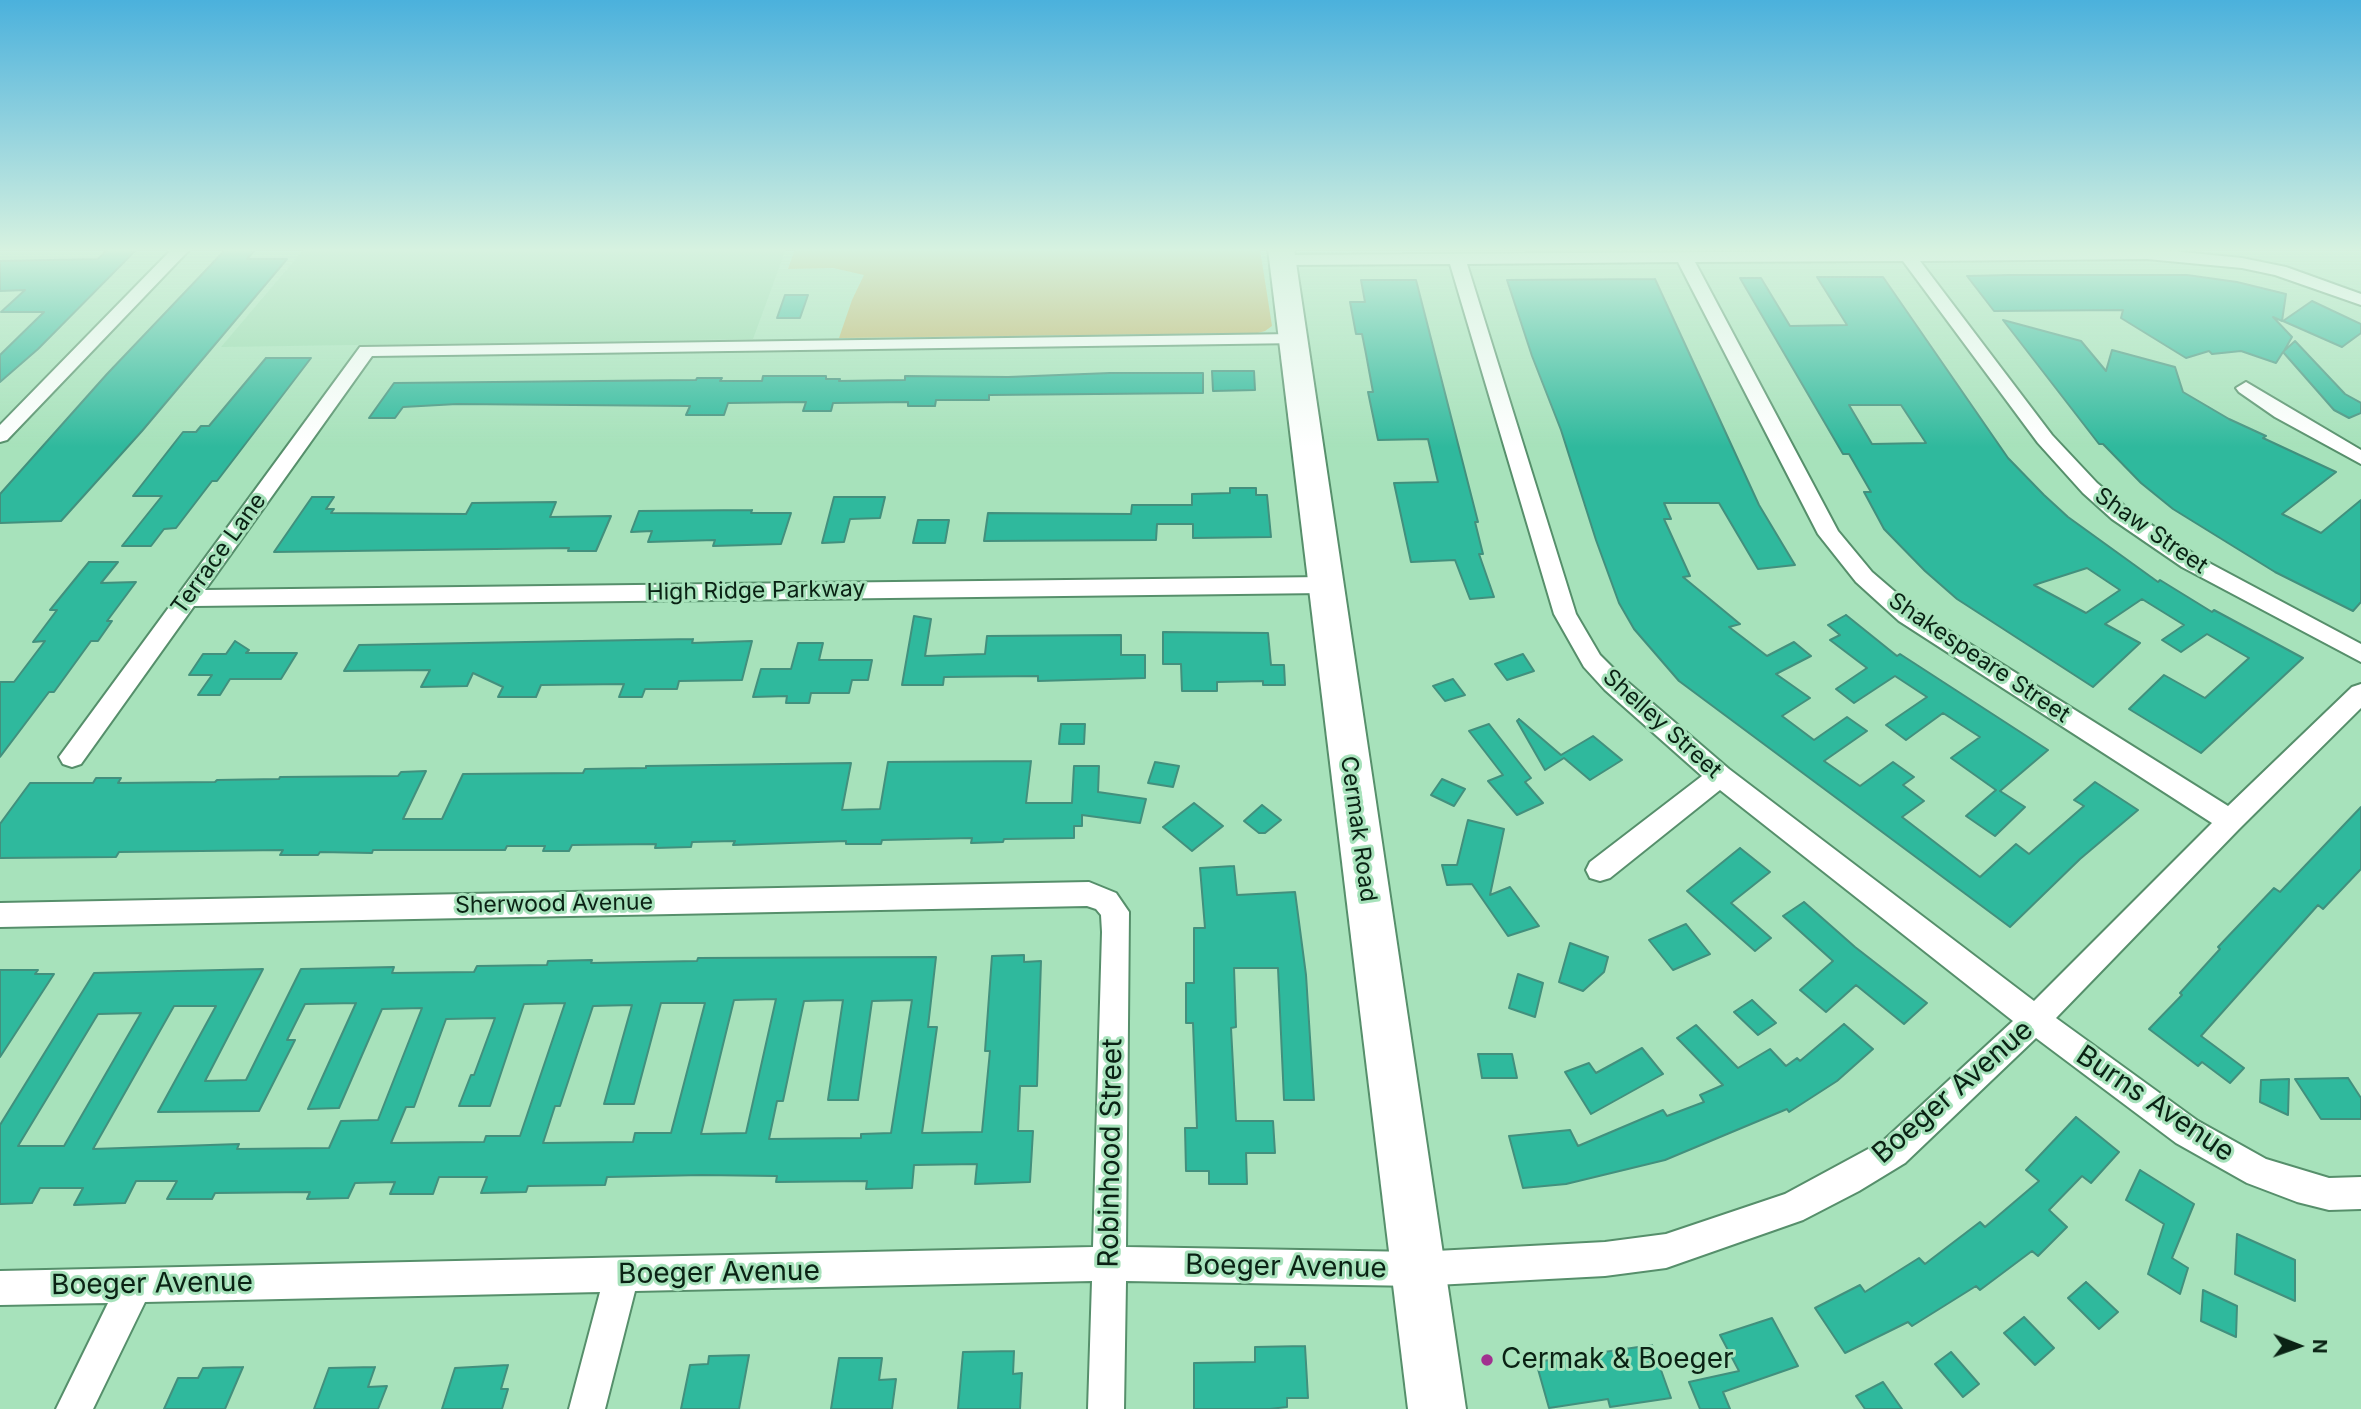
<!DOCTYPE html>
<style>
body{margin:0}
#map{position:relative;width:2361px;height:1409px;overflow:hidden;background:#a7e2bb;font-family:Inter,sans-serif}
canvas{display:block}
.north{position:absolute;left:2263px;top:1311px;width:70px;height:70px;-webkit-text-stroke:5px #a7e2bb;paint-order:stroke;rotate:91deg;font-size:19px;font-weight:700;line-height:28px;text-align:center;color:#0a2214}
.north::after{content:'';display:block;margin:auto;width:24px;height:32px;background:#0a2214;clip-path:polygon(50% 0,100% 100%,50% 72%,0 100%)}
</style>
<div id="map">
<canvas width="2361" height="1409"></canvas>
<div class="north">N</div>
</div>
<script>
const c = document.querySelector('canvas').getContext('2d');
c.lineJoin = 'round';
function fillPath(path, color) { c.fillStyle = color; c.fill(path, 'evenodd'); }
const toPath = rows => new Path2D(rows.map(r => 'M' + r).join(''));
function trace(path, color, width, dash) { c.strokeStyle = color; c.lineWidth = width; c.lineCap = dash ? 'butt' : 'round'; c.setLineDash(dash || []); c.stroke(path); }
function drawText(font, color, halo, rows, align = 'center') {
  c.font = font + ' Inter,sans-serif'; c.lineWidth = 6; c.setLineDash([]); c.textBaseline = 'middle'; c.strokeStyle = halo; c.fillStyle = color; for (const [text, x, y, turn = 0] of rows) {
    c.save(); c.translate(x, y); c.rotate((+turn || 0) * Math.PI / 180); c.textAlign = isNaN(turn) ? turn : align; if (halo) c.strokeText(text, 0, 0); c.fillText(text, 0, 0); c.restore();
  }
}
const built = toPath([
 [304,249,786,249,753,339,221,347]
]);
const green = toPath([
 [795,249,1260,249,1272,326,1265,331,1258,333,839,338,852,300,864,275,833,268,788,269]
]);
const building = toPath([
 [108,249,137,249,38,349,0,382,0,355,44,312,1,312,25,290,0,291,0,261,98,259,108,249],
 [226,249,256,249,247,259,287,259,142,431,61,521,0,523,0,494,107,374,226,249],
 [2008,275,2187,275,2237,282,2286,294,2282,321,2273,317,2292,337,2284,351,2295,341,2345,394,2361,403,2361,413,2349,418,2334,410,2283,352,2276,363,2241,351,2212,354,2209,351,2186,358,2121,318,2123,310,1994,311,1967,276,2008,275],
 [1817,277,1883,277,2008,458,2044,495,2068,517,2158,582,2160,580,2212,612,2214,610,2303,658,2201,753,2129,709,2164,675,2205,698,2249,658,2207,634,2181,652,2162,640,2184,625,2142,599,2105,624,2140,643,2093,687,1957,599,1925,571,1884,529,1864,492,1871,492,1849,454,1843,454,1740,278,1761,278,1790,326,1847,325,1817,277],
 [1849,405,1901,405,1926,443,1872,444,1849,405],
 [2087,568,2120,590,2086,613,2034,585,2087,568],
 [1655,279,1759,505,1795,565,1758,569,1719,503,1664,503,1671,519,1664,519,1690,576,1683,577,1740,624,1729,627,1767,656,1794,642,1811,656,1776,674,1810,698,1782,716,1814,740,1847,717,1867,731,1824,761,1860,786,1893,762,1914,777,1903,785,1924,801,1902,817,1980,877,2016,844,2029,854,2084,806,2074,800,2095,782,2138,810,2080,859,2010,927,1679,681,1634,629,1619,603,1596,540,1561,430,1532,356,1507,280,1655,279],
 [1361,280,1416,280,1478,522,1475,522,1483,554,1479,554,1494,597,1470,599,1455,560,1411,562,1394,483,1438,482,1428,439,1378,440,1368,392,1373,392,1366,354,1362,334,1356,334,1350,302,1365,302,1361,280],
 [785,295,808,295,800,318,777,318,785,295],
 [2312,301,2361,324,2361,333,2342,347,2283,321,2312,301],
 [2003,320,2081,341,2106,371,2112,350,2175,367,2183,392,2229,419,2266,436,2263,438,2336,472,2282,514,2321,533,2361,500,2361,602,2353,611,2275,572,2173,509,2141,483,2103,444,2099,444,2003,320],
 [266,358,311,358,217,481,212,481,176,528,164,529,151,546,122,546,162,496,133,496,183,432,196,432,201,426,209,426,266,358],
 [1212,371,1254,371,1255,390,1213,391,1212,371],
 [1110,373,1203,373,1203,393,989,395,989,400,936,400,935,406,908,406,908,402,833,403,831,411,803,411,806,402,728,403,724,415,686,415,690,406,457,404,403,407,395,418,369,418,394,383,696,380,697,378,722,378,720,381,762,381,763,376,826,376,826,379,840,379,839,381,905,380,905,376,1008,377,1110,373],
 [1230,488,1256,488,1256,495,1267,495,1271,537,1193,538,1193,524,1157,524,1156,540,984,541,988,513,1131,514,1132,505,1192,505,1192,494,1230,493,1230,488],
 [312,497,334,497,326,509,334,509,331,513,466,514,472,503,556,502,550,517,611,516,596,551,568,551,569,548,274,552,312,497],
 [834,497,885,497,880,518,850,519,844,542,822,543,834,497],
 [752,510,751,513,791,513,781,544,713,546,715,540,648,542,652,531,631,532,639,511,752,510],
 [918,520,949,520,945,543,913,543,918,520],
 [89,562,118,562,101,583,136,582,107,621,112,621,98,641,91,641,54,692,49,692,0,757,0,682,14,682,45,641,33,642,57,610,50,610,89,562],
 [1846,615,1897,656,1900,654,2048,750,2000,791,2025,807,1995,836,1966,816,1996,790,1951,758,1980,737,1943,713,1906,740,1886,725,1927,697,1895,676,1854,703,1836,689,1867,668,1830,640,1840,635,1828,625,1846,615],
 [914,616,931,619,925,656,985,654,987,636,1121,635,1121,655,1145,655,1145,678,1038,681,1038,676,944,677,943,685,902,685,914,616],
 [1163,632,1268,633,1271,665,1284,665,1285,685,1263,685,1263,681,1217,682,1217,691,1182,691,1181,664,1163,664,1163,632],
 [693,639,692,643,752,641,742,680,679,681,677,689,645,689,642,697,619,697,624,684,541,685,536,697,498,697,503,687,473,673,467,686,421,687,430,670,344,671,359,645,693,639],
 [235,641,249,650,246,653,297,653,281,679,230,679,220,695,198,695,212,675,189,675,203,654,226,654,235,641],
 [798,643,823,643,819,660,872,660,868,680,852,680,849,693,811,693,809,703,786,703,787,696,753,697,761,669,791,669,798,643],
 [1523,654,1534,671,1507,680,1495,664,1523,654],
 [1453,679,1465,695,1445,701,1433,686,1453,679],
 [1519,719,1561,755,1593,736,1622,760,1590,780,1564,758,1545,770,1517,721,1519,719],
 [1061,724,1085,724,1084,744,1059,744,1061,724],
 [1489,724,1531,778,1525,782,1543,803,1517,815,1488,781,1503,775,1469,731,1489,724],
 [1031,761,1026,803,1072,803,1074,766,1099,766,1098,792,1146,799,1140,823,1082,815,1082,826,1074,826,1074,838,1004,839,1003,842,971,843,972,838,882,840,881,844,846,844,846,841,733,845,735,841,692,842,691,847,655,848,656,844,572,845,569,851,543,851,545,846,507,846,505,850,373,850,372,853,320,852,318,855,280,855,283,850,119,852,116,857,0,858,0,824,30,783,93,783,96,778,121,778,118,783,215,782,217,780,279,779,280,777,398,776,401,772,426,771,403,819,442,819,463,774,583,773,585,769,646,768,646,766,851,763,842,810,880,809,888,762,1031,761],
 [1155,762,1179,766,1173,787,1148,783,1155,762],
 [1442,779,1465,789,1454,806,1431,795,1442,779],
 [1194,803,1223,826,1192,851,1163,827,1194,803],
 [1262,805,1281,820,1265,833,1259,833,1244,821,1262,805],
 [2361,807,2361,869,2323,909,2318,905,2201,1036,2244,1068,2230,1083,2202,1062,2198,1066,2149,1029,2182,995,2180,993,2220,949,2218,947,2274,888,2280,892,2361,807],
 [1468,820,1504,829,1490,895,1510,887,1539,926,1508,936,1472,884,1447,885,1442,865,1457,865,1468,820],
 [1740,848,1770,872,1731,903,1771,938,1755,951,1687,891,1740,848],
 [1234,866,1237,895,1295,892,1306,975,1314,1100,1284,1100,1278,968,1234,968,1236,1027,1231,1028,1236,1121,1273,1121,1275,1153,1246,1153,1247,1184,1209,1184,1209,1171,1186,1171,1185,1128,1197,1128,1193,1023,1186,1023,1186,983,1194,983,1194,928,1205,928,1200,868,1234,866],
 [1804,902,1855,947,1927,1003,1904,1024,1856,985,1826,1012,1800,990,1833,961,1783,916,1804,902],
 [1686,924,1710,954,1673,970,1649,940,1686,924],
 [1570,943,1608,957,1604,972,1583,991,1559,982,1570,943],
 [1024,955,1024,962,1041,961,1037,1086,1020,1086,1018,1131,1033,1131,1030,1182,975,1184,977,1164,914,1165,912,1188,866,1189,867,1181,776,1182,777,1176,702,1175,607,1177,605,1185,528,1186,526,1192,481,1193,487,1177,439,1177,433,1194,390,1194,395,1182,355,1183,348,1198,307,1199,310,1192,215,1193,212,1199,167,1199,177,1181,136,1181,125,1203,74,1205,83,1188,40,1188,32,1203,0,1204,0,1125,94,973,263,969,205,1081,246,1080,301,969,394,967,392,973,474,972,477,966,547,965,548,961,592,960,591,963,697,961,698,958,936,957,928,1027,937,1027,922,1133,982,1132,990,1051,985,1051,992,956,1024,955],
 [776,999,746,1133,701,1134,734,1000,776,999],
 [843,1000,828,1100,858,1100,872,1001,912,1000,891,1133,861,1134,861,1138,769,1139,777,1101,783,1101,804,1001,843,1000],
 [356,1003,308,1109,339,1108,382,1009,422,1008,378,1120,341,1121,329,1148,237,1149,239,1144,93,1149,174,1006,216,1006,158,1112,259,1111,295,1040,287,1040,305,1004,356,1003],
 [565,1003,520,1136,486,1136,484,1142,391,1143,406,1107,414,1107,446,1019,495,1018,474,1075,471,1075,459,1106,490,1106,524,1004,565,1003],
 [661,1003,705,1003,671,1133,635,1133,633,1142,543,1143,555,1106,560,1106,593,1006,632,1005,604,1104,634,1104,661,1003],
 [141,1013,64,1146,18,1146,98,1014,141,1013],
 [0,970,38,970,35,974,54,974,0,1057,0,970],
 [1518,974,1543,983,1535,1017,1509,1008,1518,974],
 [1752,1000,1776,1023,1758,1035,1734,1012,1752,1000],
 [1844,1024,1873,1049,1837,1081,1789,1112,1787,1109,1665,1160,1566,1184,1523,1188,1509,1136,1570,1130,1578,1146,1663,1110,1667,1116,1704,1102,1700,1095,1723,1085,1677,1038,1696,1025,1738,1068,1770,1049,1786,1066,1797,1058,1800,1061,1844,1024],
 [1642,1048,1663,1074,1591,1114,1565,1072,1589,1063,1596,1073,1642,1048],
 [1478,1054,1512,1054,1517,1078,1482,1078,1478,1054],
 [2348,1078,2361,1098,2361,1119,2321,1119,2295,1079,2348,1078],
 [2289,1079,2288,1115,2260,1102,2261,1080,2289,1079],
 [2076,1117,2119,1152,2091,1183,2082,1176,2049,1210,2067,1227,2038,1256,2032,1251,1980,1290,1976,1286,1912,1326,1908,1322,1845,1353,1815,1308,1860,1285,1865,1292,1919,1258,1925,1264,1980,1222,1985,1227,2039,1181,2026,1170,2076,1117],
 [2140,1170,2194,1204,2172,1258,2188,1268,2180,1294,2148,1274,2164,1224,2126,1200,2140,1170],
 [2237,1234,2295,1260,2295,1301,2235,1274,2237,1234],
 [2086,1282,2118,1312,2099,1329,2068,1298,2086,1282],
 [2203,1290,2237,1306,2236,1337,2201,1321,2203,1290],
 [2024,1317,2054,1348,2035,1365,2004,1333,2024,1317],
 [1772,1318,1798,1366,1723,1392,1730,1409,1700,1409,1689,1382,1739,1371,1720,1335,1772,1318],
 [1652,1345,1671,1398,1610,1407,1608,1399,1549,1408,1536,1362,1652,1345],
 [1305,1346,1308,1398,1287,1398,1287,1407,1270,1409,1194,1409,1194,1363,1255,1362,1255,1347,1305,1346],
 [1014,1351,1013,1374,1022,1373,1020,1409,958,1409,963,1352,1014,1351],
 [1951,1352,1979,1384,1963,1397,1935,1364,1951,1352],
 [749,1355,739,1409,681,1409,690,1365,708,1364,709,1356,749,1355],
 [839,1358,882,1358,879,1380,896,1379,892,1409,831,1409,839,1358],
 [508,1365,501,1389,508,1389,502,1409,442,1409,455,1368,508,1365],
 [243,1367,225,1409,164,1409,178,1378,198,1378,203,1368,243,1367],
 [375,1367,368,1387,387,1386,378,1409,314,1409,329,1368,375,1367],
 [1883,1382,1902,1409,1865,1409,1856,1396,1883,1382]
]);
const street = toPath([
 [172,249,190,249,7,440,0,442,0,425,172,249],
 [2152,249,2242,258,2286,267,2361,294,2361,305,2275,275,2242,268,2147,259,1920,261,2052,435,2097,483,2128,509,2198,557,2361,644,2361,662,2182,567,2112,519,2083,493,2038,443,1903,261,1695,262,1838,531,1872,572,1915,609,1941,626,2228,806,2352,687,2361,684,2361,708,2239,829,2056,1018,2198,1121,2266,1159,2329,1178,2361,1177,2361,1209,2329,1210,2297,1202,2247,1183,2176,1143,2036,1038,1905,1163,1859,1191,1803,1220,1666,1268,1605,1276,1417,1286,1126,1281,1124,1409,1088,1409,1092,1281,635,1291,605,1409,569,1409,600,1292,145,1302,93,1409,56,1409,108,1303,0,1305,0,1271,1093,1247,1102,932,1101,915,1096,909,1087,906,0,927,0,903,1089,882,1116,893,1129,912,1126,1247,1417,1252,1605,1242,1666,1234,1785,1194,1883,1141,2013,1021,1720,790,1610,878,1600,881,1590,878,1586,870,1590,862,1702,776,1605,690,1584,667,1554,614,1450,264,1283,265,1275,260,1283,255,2152,249],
 [1678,262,1818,534,1856,582,1899,621,2212,823,2034,1001,1729,769,1623,678,1600,655,1576,614,1467,264,1678,262],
 [1294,334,1303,339,1300,343,372,356,205,590,1325,577,1333,580,1336,585,1333,590,1325,593,194,606,81,764,72,767,63,764,59,757,360,347,1294,334],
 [2246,382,2361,450,2361,464,2275,417,2239,392,2236,388,2246,382]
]);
const primary = toPath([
 [1268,249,1294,249,1466,1409,1408,1409,1268,249]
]);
const markers = [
 [1487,1360,7,"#a1318f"]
];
const streetNames = [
 ["Shaw Street",2151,531,35],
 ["Terrace Lane",219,554,-54],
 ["High Ridge Parkway",756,591,-1],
 ["Shakespeare Street",1979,658,34],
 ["Shelley Street",1662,724,42],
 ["Cermak Road",1358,829,82],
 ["Sherwood Avenue",554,904,-1]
];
const nearStreetnames = [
 ["Boeger Avenue",1953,1092,-41],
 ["Burns Avenue",2155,1104,34],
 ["Robinhood Street",1111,1153,-89],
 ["Boeger Avenue",1286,1267,1],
 ["Boeger Avenue",719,1273,-1],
 ["Boeger Avenue",152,1284,-1]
];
const nearPoinames = [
 ["Cermak & Boeger",1501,1360]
];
fillPath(built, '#95d9ac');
fillPath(green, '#c4b064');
fillPath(building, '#2fb99d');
trace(building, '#42907d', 2);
trace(street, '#568f6b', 4);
trace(primary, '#568f6b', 4);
fillPath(street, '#fff');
fillPath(primary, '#fff');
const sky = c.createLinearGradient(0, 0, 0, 447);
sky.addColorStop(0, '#4bb1dc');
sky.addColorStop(0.56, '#d7f2e0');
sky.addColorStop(1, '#d7f2e000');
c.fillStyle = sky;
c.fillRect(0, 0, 2361, 447);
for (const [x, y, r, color] of markers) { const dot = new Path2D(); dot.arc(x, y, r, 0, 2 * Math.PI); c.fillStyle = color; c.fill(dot); trace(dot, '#a7e2bb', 2.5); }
drawText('23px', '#0a2214', '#a7e2bb', streetNames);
drawText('28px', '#0a2214', '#a7e2bb', nearStreetnames);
drawText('28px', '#0a2214', '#a7e2bb', nearPoinames, 'left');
</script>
